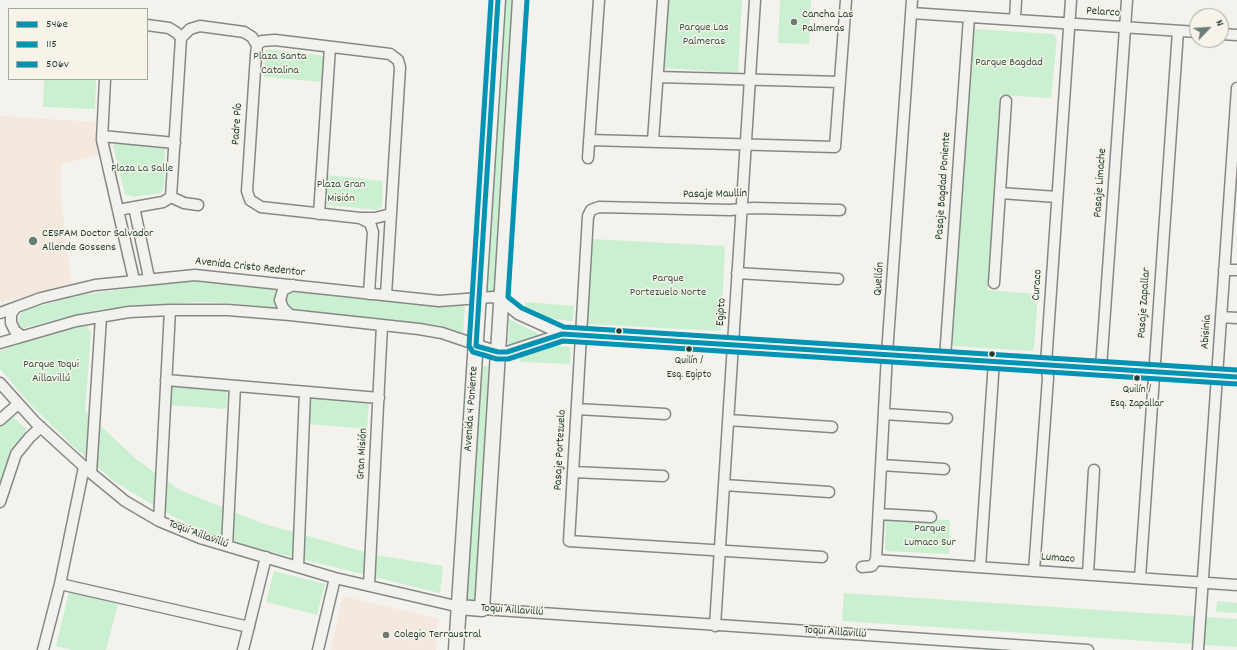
<!DOCTYPE html>
<meta charset="utf-8">
<style>
body{margin:0}
#map{position:relative;width:1237px;height:650px;overflow:hidden;background:#f4f2ec;font-family:Dekko,sans-serif}
canvas{display:block}
.legend{position:absolute;left:8px;top:8px;width:140px;height:72px;box-sizing:border-box;background:#f7f3e8;border:1px solid #a1aaa0;margin:0;padding:5px 7px;list-style:none;font-size:12px;color:#1f3d34}
.legend li{display:flex;align-items:center;gap:8px;height:20px}
.legend b{width:20px;border:1px solid #a1aaa0}
.north{position:absolute;left:1189px;top:8px;width:40px;height:40px;box-sizing:border-box;background:#f7f3e8;border:1px solid #a1aaa0;border-radius:50%;rotate:65deg;font-size:11px;font-weight:700;line-height:16px;text-align:center;color:#1f3d34}
.north::after{content:'';display:block;margin:auto;width:14px;height:18px;background:#6a7c74;clip-path:polygon(50% 0,100% 100%,50% 72%,0 100%)}
</style>
<div id="map">
<canvas width="1237" height="650"></canvas>
<ul class="legend">
<li><b style="height:5px;background:#0093b3"></b>546e</li>
<li><b style="height:5px;background:#0093b3"></b>115</li>
<li><b style="height:5px;background:#0093b3"></b>506v</li>
</ul>
<div class="north">N</div>
</div>
<script>
const c = document.querySelector('canvas').getContext('2d');
c.lineJoin = 'round';
function fillPath(path, color) { c.fillStyle = color; c.fill(path, 'evenodd'); }
const toPath = rows => new Path2D(rows.map(r => 'M' + r).join(''));
function trace(path, color, width, dash) { c.strokeStyle = color; c.lineWidth = width; c.lineCap = dash ? 'butt' : 'round'; c.setLineDash(dash || []); c.stroke(path); }
function drawText(font, color, halo, rows, align = 'center') {
  c.font = font + ' Dekko,sans-serif'; c.lineWidth = 3; c.setLineDash([]); c.textBaseline = 'middle'; c.strokeStyle = halo; c.fillStyle = color; for (const [text, x, y, turn = 0] of rows) {
    c.save(); c.translate(x, y); c.rotate((+turn || 0) * Math.PI / 180); c.textAlign = isNaN(turn) ? turn : align; if (halo) c.strokeText(text, 0, 0); c.fillText(text, 0, 0); c.restore();
  }
}
const built = toPath([
 [0,116,96,122,98,155,61,164,61,199,72,284,0,303],
 [343,596,438,619,436,650,331,650]
]);
const green = toPath([
 [503,0,514,0,496,294,485,293],
 [668,0,742,0,738,73,664,68],
 [780,0,811,0,809,44,778,43],
 [973,29,1054,34,1057,39,1051,98,1000,95,988,290,1038,294,1034,348,1032,351,954,346,950,341],
 [267,49,319,55,323,57,325,63,323,82,264,77,265,53],
 [44,79,96,80,95,109,43,107],
 [116,143,162,147,165,149,164,188,161,193,133,197,125,194,113,146],
 [326,175,383,181,382,206,378,210,328,205,324,201],
 [591,239,725,246,721,331,587,324],
 [180,281,217,282,447,306,461,304,465,307,463,333,439,325,230,303,198,302,102,309,70,316,21,329,17,325,22,310,81,295],
 [525,302,574,306,573,321,551,319,525,307],
 [509,319,541,335,508,346],
 [86,325,91,333,85,411,136,459,178,489,261,523,376,555,443,566,440,593,223,540,170,515,115,482,73,446,31,405,0,369,0,351,43,336],
 [553,346,571,347,570,364,520,362,519,356],
 [481,366,491,366,475,603,466,602],
 [171,385,228,389,226,409,170,405],
 [311,397,369,402,367,429,309,424],
 [13,417,27,430,10,455,0,486,0,426],
 [886,518,950,520,949,554,885,551],
 [274,571,325,584,317,615,266,602],
 [69,592,118,604,106,650,73,650,56,646],
 [844,593,1237,619,1237,647,842,621],
 [1217,601,1237,603,1237,613,1216,612]
]);
const street = toPath([
 [911,13,1197,32],
 [1015,20,1016,0],
 [147,25,169,28,177,33,181,38],
 [1221,34,1237,35],
 [181,38,190,29,200,26,244,32,252,37,257,45],
 [658,77,840,82],
 [105,79,102,140,134,280],
 [102,136,175,143],
 [589,140,835,147,846,0],
 [653,141,663,0],
 [588,158,599,0],
 [1000,193,1057,197],
 [171,197,181,38],
 [171,197,184,203,198,205],
 [134,207,149,278],
 [118,210,163,202,171,197],
 [319,214,330,47],
 [360,218,370,223,373,232,369,294],
 [1224,270,1237,270],
 [737,273,838,279],
 [994,283,1006,101],
 [386,295,400,67,398,60,390,54,275,40,262,41,257,45,256,55,247,191,250,200,261,207,360,218,375,218,391,214],
 [16,307,11,314,11,323,15,331,22,336],
 [0,313,41,298,95,285,195,275,439,301,493,297,501,300,518,314,562,334,1237,377],
 [290,315,283,308,280,300,283,290,293,285],
 [1221,317,1237,318],
 [0,343,76,321,129,312,170,310,228,310,290,315,419,329,442,333,498,352,507,352,562,334],
 [945,358,969,17],
 [1101,368,1127,0],
 [166,380,379,398],
 [0,383,35,422,91,473,125,501,159,521,200,538,335,578,460,607],
 [577,409,665,414],
 [884,414,947,418],
 [0,420,18,404],
 [728,420,832,427],
 [881,465,944,469],
 [573,472,663,476],
 [91,473,101,317],
 [724,485,829,492],
 [0,502,16,454,30,437,41,427],
 [879,514,931,517],
 [159,521,170,310],
 [227,546,235,386],
 [822,557,569,541,588,216,591,210,599,207,730,210,753,208,840,210],
 [876,560,887,354,912,0],
 [876,560,1237,585],
 [298,567,305,392],
 [862,567,872,566,876,560],
 [980,567,994,361],
 [1034,571,1048,378,1046,364,1071,0],
 [1088,574,1094,470],
 [1140,578,1178,31],
 [60,584,249,627],
 [369,585,382,325],
 [482,609,1088,650],
 [715,626,755,0],
 [43,650,60,584,84,467],
 [243,650,266,557],
 [318,650,335,578],
 [1198,650,1237,88]
]);
const secondary = toPath([
 [460,607,482,609,520,0],
 [456,650,498,0]
]);
const bus1 = toPath([
 [498,0,476,346,498,352,507,352,562,334,1237,377]
]);
const bus2 = toPath([
 [491,0,469,346,473,352,497,359,508,359,563,341,1237,384]
]);
const bus3 = toPath([
 [527,0,508,297,522,308,564,327,1237,370]
]);
const markers = [
 [794,22,4,"#6a7c74"],
 [33,241,5,"#6a7c74"],
 [619,331,3.5,"#1f3d34"],
 [689,349,3.5,"#1f3d34"],
 [992,354,3.5,"#1f3d34"],
 [1137,378,3.5,"#1f3d34"],
 [386,635,4,"#6a7c74"]
];
const busNames = [
 ["Quilín /",689,361],
 ["Esq. Egipto",689,375],
 ["Quilín /",1137,390],
 ["Esq. Zapallar",1137,404]
];
const streetNames = [
 ["Pelarco",1103,13,4],
 ["Padre Pío",238,124,-86],
 ["Pasaje Limache",1101,183,-86],
 ["Pasaje Bagdad Poniente",944,186,-86],
 ["Pasaje Maullin",715,195,-1],
 ["Avenida Cristo Redentor",250,268,6],
 ["Quellón",880,279,-86],
 ["Curaco",1038,285,-86],
 ["Pasaje Zapallar",1145,303,-86],
 ["Egipto",722,312,-86],
 ["Abisinia",1207,332,-86],
 ["Avenida 4 Poniente",472,409,-86],
 ["Pasaje Portezuelo",561,450,-87],
 ["Gran Misión",363,454,-87],
 ["Toqui Aillavillú",198,535,20],
 ["Lumaco",1058,559,4],
 ["Toqui Aillavillú",512,611,4],
 ["Toqui Aillavillú",835,633,4]
];
const poiNames = [
 ["Cancha Las",802,15],
 ["Palmeras",802,29],
 ["CESFAM Doctor Salvador",42,234],
 ["Allende Gossens",42,248],
 ["Colegio Terraustral",394,635]
];
const parkNames = [
 ["Parque Las",704,28],
 ["Palmeras",704,42],
 ["Plaza Santa",280,57],
 ["Catalina",280,71],
 ["Parque Bagdad",1009,63],
 ["Plaza La Salle",142,169],
 ["Plaza Gran",341,185],
 ["Misión",341,199],
 ["Parque",668,279],
 ["Portezuelo Norte",668,293],
 ["Parque Toqui",51,365],
 ["Aillavillú",51,379],
 ["Parque",930,529],
 ["Lumaco Sur",930,543]
];
fillPath(built, '#f5e8df');
fillPath(green, '#cbf0d1');
trace(street, '#848985', 13);
trace(secondary, '#848985', 17);
trace(street, '#f2f1ed', 10);
trace(secondary, '#f2f1ed', 14);
trace(bus1, '#0093b3', 5);
trace(bus2, '#0093b3', 5);
trace(bus3, '#0093b3', 5);
for (const [x, y, r, color] of markers) { const dot = new Path2D(); dot.arc(x, y, r, 0, 2 * Math.PI); c.fillStyle = color; c.fill(dot); trace(dot, '#f7f3e8', 1.5); }
drawText('11px', '#1f3d34', '#f7f3e8', busNames);
drawText('12px', '#1f3d34', '#f7f3e8', streetNames);
drawText('12px', '#1f3d34', '#f7f3e8', poiNames, 'left');
drawText('12px', '#345848', '#f7f3e8', parkNames);
</script>
